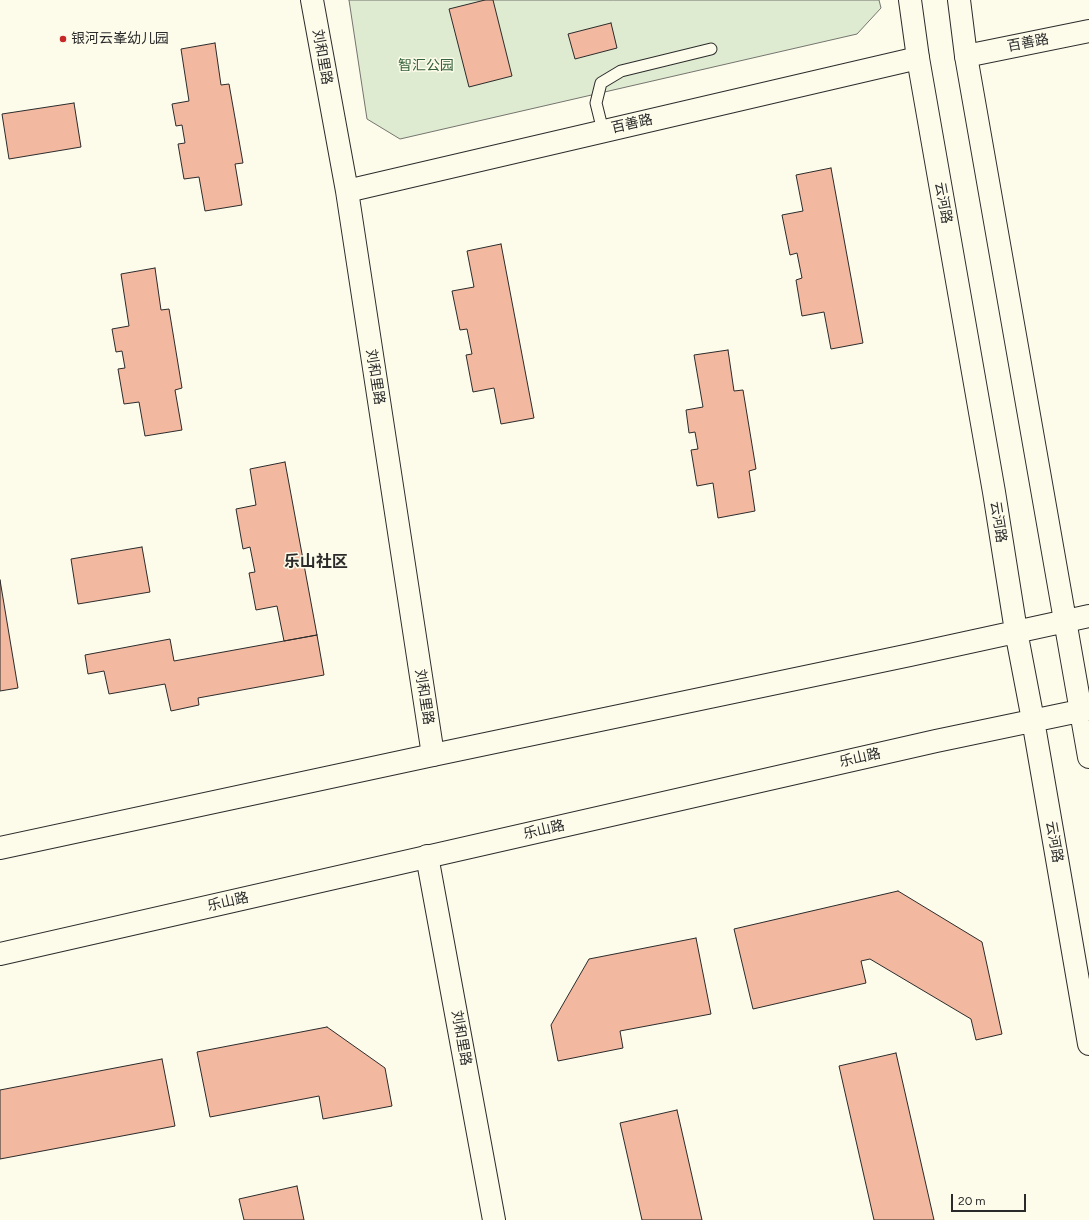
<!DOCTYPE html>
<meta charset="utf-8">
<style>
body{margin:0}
#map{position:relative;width:1089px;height:1220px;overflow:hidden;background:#fdfbea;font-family:Figtree,sans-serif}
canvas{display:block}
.scale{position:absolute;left:951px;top:1194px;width:75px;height:18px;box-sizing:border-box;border:2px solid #2b2b2b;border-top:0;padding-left:5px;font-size:12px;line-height:14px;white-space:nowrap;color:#2b2b2b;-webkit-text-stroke:3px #fdfbea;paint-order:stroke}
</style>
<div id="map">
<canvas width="1089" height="1220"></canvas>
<div class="scale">20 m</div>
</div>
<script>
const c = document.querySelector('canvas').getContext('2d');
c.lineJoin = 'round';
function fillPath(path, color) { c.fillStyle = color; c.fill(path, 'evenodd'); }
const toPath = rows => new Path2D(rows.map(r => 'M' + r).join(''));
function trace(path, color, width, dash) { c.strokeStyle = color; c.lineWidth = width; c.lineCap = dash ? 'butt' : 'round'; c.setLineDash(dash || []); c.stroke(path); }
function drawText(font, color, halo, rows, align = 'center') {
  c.font = font + ' Figtree,"Noto Sans SC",sans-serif'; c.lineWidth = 3; c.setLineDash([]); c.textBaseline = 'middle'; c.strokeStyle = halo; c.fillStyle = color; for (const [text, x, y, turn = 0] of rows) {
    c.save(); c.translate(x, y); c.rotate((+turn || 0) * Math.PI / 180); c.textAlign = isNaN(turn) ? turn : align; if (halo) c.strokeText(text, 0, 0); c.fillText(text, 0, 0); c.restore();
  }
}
const green = toPath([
 [349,0,879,0,881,8,857,34,400,139,367,119,349,0]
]);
const building = toPath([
 [485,0,493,0,512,76,469,87,449,9,485,0],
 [611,23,617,48,575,59,568,34,611,23],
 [215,43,221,85,229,84,243,163,235,164,242,205,205,211,199,177,184,179,178,144,185,143,182,125,176,126,172,104,189,101,181,49,215,43],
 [74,103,81,147,9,159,2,114,74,103],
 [831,168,863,343,831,349,824,312,802,316,796,280,802,278,797,253,790,255,782,215,803,211,796,175,831,168],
 [501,244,534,418,501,424,494,388,473,392,466,355,472,354,467,329,460,330,452,291,474,287,467,251,501,244],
 [155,268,161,310,169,309,182,388,175,390,182,430,145,436,139,402,124,404,118,369,125,368,122,351,116,352,112,329,129,326,121,274,155,268],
 [728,350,734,391,743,390,756,469,749,471,755,511,718,518,713,483,697,486,691,450,698,449,695,432,689,433,686,410,703,407,694,355,728,350],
 [285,462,317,635,284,641,277,606,256,610,249,573,255,572,250,547,243,549,236,509,256,505,250,469,285,462],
 [142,547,150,592,78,604,71,559,142,547],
 [0,580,18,688,0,691,0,580],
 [317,635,324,675,198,698,199,705,171,711,165,684,109,694,104,671,88,674,85,655,170,639,174,661,317,635],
 [898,891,982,942,1002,1034,976,1040,971,1019,870,959,861,961,866,983,753,1009,734,929,898,891],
 [696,938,711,1014,620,1031,623,1048,558,1061,551,1025,589,959,696,938],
 [327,1027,385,1068,392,1106,323,1119,319,1096,210,1117,197,1052,327,1027],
 [896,1053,934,1220,874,1220,839,1066,896,1053],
 [162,1059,175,1126,0,1159,0,1090,162,1059],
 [677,1110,702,1220,642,1220,620,1123,677,1110],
 [297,1186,304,1220,244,1220,239,1199,297,1186]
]);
const lane = toPath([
 [603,131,596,103,601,83,621,71,711,49]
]);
const street = toPath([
 [312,0,347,191,433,755],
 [966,56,1089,31],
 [347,191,918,58],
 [427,856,494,1220]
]);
const secondary = toPath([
 [910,0,918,58,994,492,1016,631,1033,720,1089,1044],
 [959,0,966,56,1089,757],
 [0,848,433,755,910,655,1089,616],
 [0,954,936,741,1089,709]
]);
const markers = [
 [63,39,4,"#c62828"]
];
const poiNames = [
 ["银河云峯幼儿园",71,39]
];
const streetNames = [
 ["百善路",1028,43,-11],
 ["刘和里路",322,57,80],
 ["百善路",632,124,-13],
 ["云河路",943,203,80],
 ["刘和里路",375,377,81],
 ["云河路",998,522,81],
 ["刘和里路",424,697,81],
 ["乐山路",860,758,-13],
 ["乐山路",544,830,-13],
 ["云河路",1054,842,80],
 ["乐山路",228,902,-13],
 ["刘和里路",461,1038,80]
];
const parkNames = [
 ["智汇公园",426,66]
];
const quarterNames = [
 ["乐山社区",316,562]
];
fillPath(green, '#deebd1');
trace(green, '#74746e', 1);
fillPath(building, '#f2b8a0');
trace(building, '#2b2b2b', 1);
trace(lane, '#2b2b2b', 13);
trace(street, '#2b2b2b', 24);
trace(secondary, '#2b2b2b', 24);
trace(lane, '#fdfbea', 11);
trace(street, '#fdfbea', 22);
trace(secondary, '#fdfbea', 22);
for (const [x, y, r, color] of markers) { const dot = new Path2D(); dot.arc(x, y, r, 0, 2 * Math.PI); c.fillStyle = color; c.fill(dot); trace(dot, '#fdfbea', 1.5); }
drawText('14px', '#2b2b2b', '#fdfbea', poiNames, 'left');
drawText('14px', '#2b2b2b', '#fdfbea', streetNames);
drawText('14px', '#34623c', '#fdfbea', parkNames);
drawText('bold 16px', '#2b2b2b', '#fdfbea', quarterNames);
</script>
